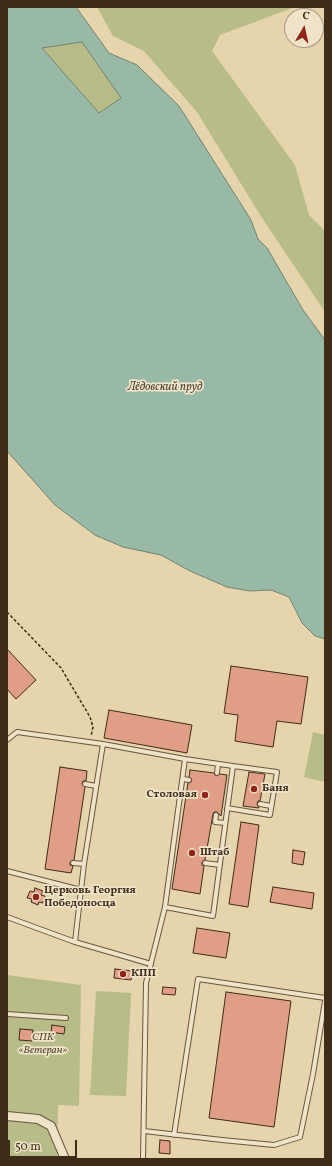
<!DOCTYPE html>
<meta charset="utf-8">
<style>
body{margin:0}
#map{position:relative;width:332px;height:1166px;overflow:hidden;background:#e6d4ac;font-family:Vollkorn,serif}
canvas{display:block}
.frame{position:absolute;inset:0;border:8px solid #3e2c19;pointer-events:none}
.north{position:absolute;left:284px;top:8px;width:40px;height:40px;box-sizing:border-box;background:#efe3c9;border:1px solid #a89a83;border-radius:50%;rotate:9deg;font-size:11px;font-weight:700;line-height:16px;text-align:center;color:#3e2c19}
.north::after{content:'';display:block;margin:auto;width:14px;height:18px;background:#8f2418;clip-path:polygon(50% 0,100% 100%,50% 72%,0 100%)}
.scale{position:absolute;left:8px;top:1140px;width:69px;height:18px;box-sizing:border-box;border:2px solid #3e2c19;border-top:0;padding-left:5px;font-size:12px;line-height:14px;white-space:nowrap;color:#3e2c19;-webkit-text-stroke:3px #efe3c9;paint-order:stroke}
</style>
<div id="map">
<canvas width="332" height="1166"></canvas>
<div class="frame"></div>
<div class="north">С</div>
<div class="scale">50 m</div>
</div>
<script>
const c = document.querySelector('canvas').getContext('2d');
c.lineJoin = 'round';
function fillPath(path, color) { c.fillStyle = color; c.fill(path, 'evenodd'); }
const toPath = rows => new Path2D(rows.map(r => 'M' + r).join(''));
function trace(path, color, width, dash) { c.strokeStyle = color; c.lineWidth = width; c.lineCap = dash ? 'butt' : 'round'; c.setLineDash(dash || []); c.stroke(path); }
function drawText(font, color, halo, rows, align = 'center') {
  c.font = font + ' Vollkorn,serif'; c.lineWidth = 3.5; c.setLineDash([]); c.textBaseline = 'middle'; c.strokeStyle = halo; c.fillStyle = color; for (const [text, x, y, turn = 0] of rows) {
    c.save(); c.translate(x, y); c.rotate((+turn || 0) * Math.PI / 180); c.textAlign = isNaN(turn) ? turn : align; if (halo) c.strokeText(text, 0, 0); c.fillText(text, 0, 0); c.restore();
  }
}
const green = toPath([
 [97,7,295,7,220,35,212,51,295,165,309,215,325,231,325,312,262,218,197,112,144,51,113,36],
 [82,42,121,98,99,113,42,48],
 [313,732,325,735,325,782,304,777],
 [7,975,81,985,79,1106,58,1105,57,1159,7,1159],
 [96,991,131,993,126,1096,90,1095]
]);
const water = toPath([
 [7,7,76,7,109,53,137,65,179,106,251,220,258,239,267,248,303,310,325,340,325,639,315,636,302,623,289,597,271,590,250,591,227,587,190,571,161,555,123,547,95,535,55,505,7,451,7,7],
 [82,42,121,98,99,113,42,48,82,42]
]);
const building = toPath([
 [7,649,36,680,16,699,7,689,7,649],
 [231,666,308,677,301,724,277,721,273,747,235,741,238,715,224,713,231,666],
 [109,710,192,725,187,753,104,738,109,710],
 [60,767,87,771,86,781,83,781,82,784,85,787,74,860,70,862,70,865,73,866,71,873,45,869,60,767],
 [190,770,214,773,216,776,220,774,227,775,221,816,217,812,214,812,213,814,205,860,202,862,202,865,204,866,200,894,172,889,188,783,191,782,192,780,189,777,190,770],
 [249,772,265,774,260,801,258,801,257,804,259,808,243,806,249,772],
 [241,822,259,825,248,907,229,904,241,822],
 [293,850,305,852,303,865,292,863,293,850],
 [273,887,314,893,312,909,270,902,273,887],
 [35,888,43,891,41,895,45,896,43,903,39,902,38,905,31,902,32,899,27,898,30,891,34,892,35,888],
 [197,928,230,933,226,958,193,953,197,928],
 [115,969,133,971,131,980,114,978,115,969],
 [163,987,176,988,175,995,162,994,163,987],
 [226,992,291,1001,274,1127,209,1118,226,992],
 [52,1025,65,1027,64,1034,51,1032,52,1025],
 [20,1029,33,1030,32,1041,19,1040,20,1029],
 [160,1140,170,1141,170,1154,159,1153,160,1140]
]);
const path = toPath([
 [7,612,61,668,90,717,93,727,91,736]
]);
const service = toPath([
 [7,740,17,732,103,744,185,759,165,907,146,983,143,1159],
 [217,773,218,764],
 [183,779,189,780],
 [85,784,96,786],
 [260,804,271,806],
 [227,808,270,815,277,772,233,766],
 [216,815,215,822,225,823],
 [73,863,84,864],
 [205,863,220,865],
 [7,871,81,890],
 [165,907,213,916,233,766,185,759],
 [7,917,75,942,84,864,103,744],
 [75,942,151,964],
 [7,1014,66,1018],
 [144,1131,222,1140,274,1145,300,1137,313,1074,325,1001],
 [174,1135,198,979,325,998]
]);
const minor = toPath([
 [7,1116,38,1119,51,1126,65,1159]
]);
const markers = [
 [254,789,4,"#8f2418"],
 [205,795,4,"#8f2418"],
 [192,853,4,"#8f2418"],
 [36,897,4,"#8f2418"],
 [123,974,4,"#8f2418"]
];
const poiNames = [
 ["Баня",262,789],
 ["Столовая",197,795,"right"],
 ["Штаб",200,853],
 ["Церковь Георгия",44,891],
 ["Победоносца",44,904],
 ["КПП",131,974]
];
const parkNames = [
 ["СПК",43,1038],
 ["«Ветеран»",43,1051]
];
const waterNames = [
 ["Лёдовский пруд",165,388]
];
fillPath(green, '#b7bc88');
fillPath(water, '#97b9a5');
trace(water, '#73816d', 1);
fillPath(building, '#e19e87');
trace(building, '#3e2c19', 1);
trace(service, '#68563e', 6);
trace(minor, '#68563e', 10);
trace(path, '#3e2c19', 1.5, [3, 2]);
trace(service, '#efe3c9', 4);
trace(minor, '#efe3c9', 8);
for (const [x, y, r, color] of markers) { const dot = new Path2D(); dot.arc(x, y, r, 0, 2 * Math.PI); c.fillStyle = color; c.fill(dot); trace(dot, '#efe3c9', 1.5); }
drawText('bold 11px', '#3e2c19', '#efe3c9', poiNames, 'left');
drawText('italic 11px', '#56492f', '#efe3c9', parkNames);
drawText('italic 12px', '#504835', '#efe3c9', waterNames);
</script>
